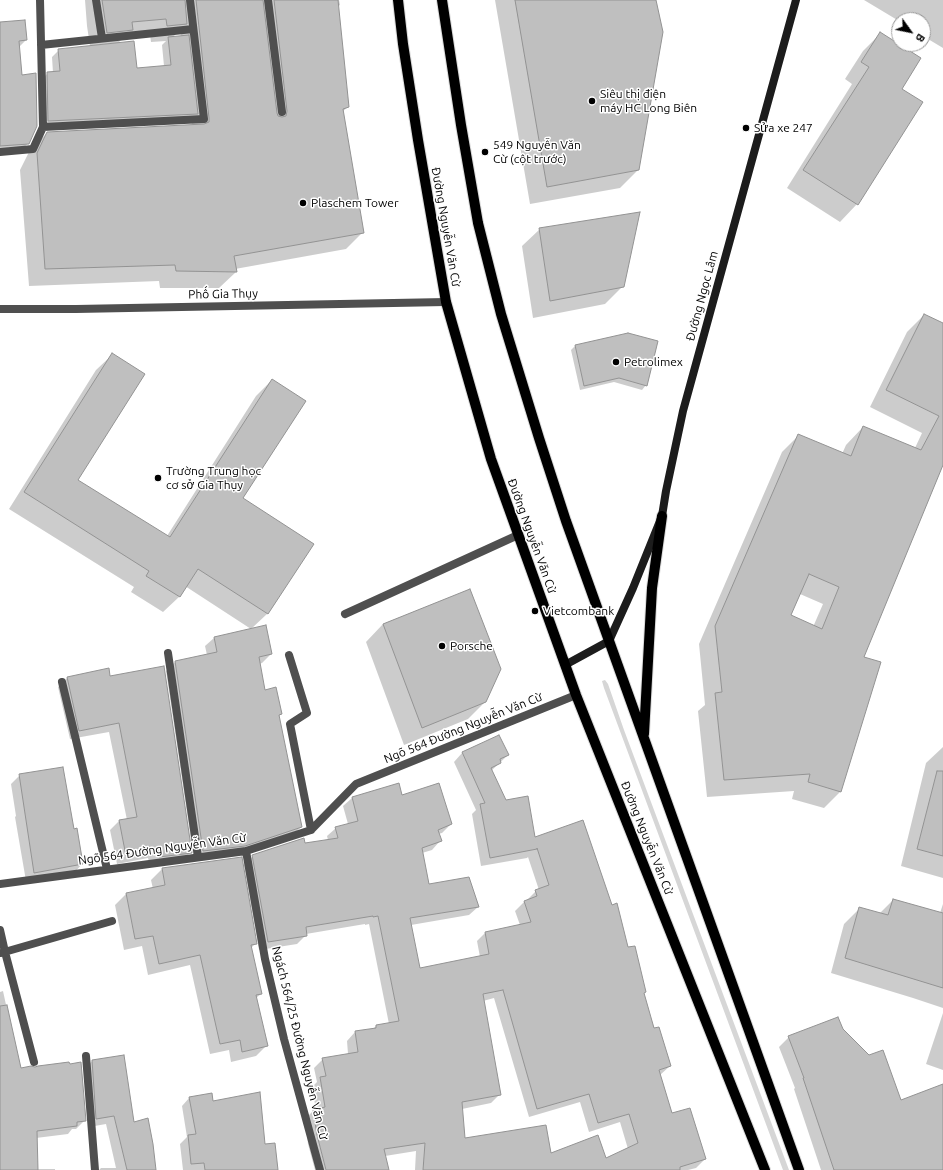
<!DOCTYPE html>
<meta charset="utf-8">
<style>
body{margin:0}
#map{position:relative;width:943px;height:1170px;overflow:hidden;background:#fff;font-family:Ubuntu,sans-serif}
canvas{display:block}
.north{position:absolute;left:891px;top:12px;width:40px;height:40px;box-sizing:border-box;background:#fff;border:1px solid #999;border-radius:50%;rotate:123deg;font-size:11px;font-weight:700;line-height:16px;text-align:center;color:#000}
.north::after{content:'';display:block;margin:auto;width:14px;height:18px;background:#000;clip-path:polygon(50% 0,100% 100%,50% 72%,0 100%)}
</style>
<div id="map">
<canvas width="943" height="1170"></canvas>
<div class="north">B</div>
</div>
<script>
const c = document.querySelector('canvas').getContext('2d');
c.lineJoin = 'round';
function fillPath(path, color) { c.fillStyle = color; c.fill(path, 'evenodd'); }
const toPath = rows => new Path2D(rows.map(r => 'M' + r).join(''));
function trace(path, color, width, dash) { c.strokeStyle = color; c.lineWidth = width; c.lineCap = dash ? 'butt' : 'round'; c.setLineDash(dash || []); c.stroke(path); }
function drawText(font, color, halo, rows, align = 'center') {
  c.font = font + ' Ubuntu,sans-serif'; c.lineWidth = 3; c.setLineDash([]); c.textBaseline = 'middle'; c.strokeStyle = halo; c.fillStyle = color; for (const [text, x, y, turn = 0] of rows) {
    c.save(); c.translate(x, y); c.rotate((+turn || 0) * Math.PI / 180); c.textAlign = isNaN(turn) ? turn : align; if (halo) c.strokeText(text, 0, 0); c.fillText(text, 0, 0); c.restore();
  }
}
const green = toPath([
 [605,680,608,684,624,730,789,1170,783,1170,604,688,602,681]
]);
const shadow = toPath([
 [85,0,339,0,340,5,337,7,348,107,342,112,363,232,346,249,235,269,236,272,219,288,160,288,159,281,29,286,20,170,30,150,47,133,192,126,191,120,42,128,41,80,48,73,53,73,52,57,59,50,90,46,87,26],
 [180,30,181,37,172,38],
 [150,35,151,42,166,41,162,45,164,66,136,69,118,43,124,37],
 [495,0,655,0,638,170,620,188,530,204],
 [864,0,943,0,943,48,923,36,923,20,899,20,899,21],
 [0,24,26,40,19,47,28,143,19,153,0,154],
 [880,34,900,89,857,204,840,222,787,188,852,84,845,79,863,51],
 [540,229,623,286,605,304,533,318,522,246],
 [924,315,943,324,943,462,862,658,841,791,824,808,792,799,794,791,707,797,698,711,705,705,699,644,782,452,799,435,842,454,846,445,863,427,915,448,922,433,870,407,907,332],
 [800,594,823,604,813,627,790,616],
 [575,346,646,385,642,390,614,382,580,390,571,350],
 [112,355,77,480,167,536,256,396,272,380,241,499,312,544,267,614,251,629,185,586,179,597,163,612,131,592,134,587,9,509,96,370],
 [469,590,485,702,468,719,404,745,366,642,383,624],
 [214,638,271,654,262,663,259,664,264,691,281,714,278,717,301,827,292,836,194,860,166,671,175,662,207,655,205,646],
 [67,678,109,678,191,852,181,862,150,866,148,858,117,864,110,830,119,821,127,820,109,732,70,739,58,687],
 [499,736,508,755,491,771,505,801,534,838,611,906,645,992,643,994,654,1030,670,1066,660,1075,671,1115,705,1159,696,1168,688,1170,415,1170,416,1151,385,1156,388,1170,315,1170,308,1144,305,1119,313,1111,316,1110,312,1087,317,1082,314,1068,323,1059,348,1054,347,1041,355,1032,372,1030,376,1026,389,1024,369,924,365,925,365,924,306,934,306,935,297,944,259,950,244,865,253,856,328,840,327,836,336,828,348,824,343,806,352,798,398,784,402,796,451,824,442,833,438,834,440,841,432,850,422,853,429,885,478,907,469,915,411,925,419,970,480,957,477,941,485,933,520,925,515,911,524,902,527,901,527,900,536,891,539,890,528,857,527,858,481,866,472,814,476,810,454,762,462,753],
 [494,998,529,1117,580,1102,589,1132,620,1122,628,1149,605,1160,550,1154,464,1139,462,1109,491,1103,500,1094,483,1001],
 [943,747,943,878,901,866,926,763],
 [20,775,73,830,82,864,74,873,26,881,15,817,16,816,11,784],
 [241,858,256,943,250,949,261,994,256,998,267,1045,256,1056,231,1062,229,1050,210,1054,190,965,148,975,142,946,124,950,115,905,126,894,153,889,151,880,162,869],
 [893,900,940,913,943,904,943,1008,913,998,831,973,844,924,859,909,879,914],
 [3,991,20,1069,85,1120,76,1129,72,1129,68,1134,36,1138,37,1169,55,1169,55,1170,0,1170,0,992],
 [943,1013,943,1070,926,1064],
 [842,1030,900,1102,943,1092,943,1134,870,1170,821,1170,794,1089,795,1088,779,1047,789,1037],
 [92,1061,134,1123,155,1170,99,1170,101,1168,116,1168,106,1124,89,1127,84,1070],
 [190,1097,212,1102,264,1145,277,1170,183,1170,180,1144,187,1137,182,1106]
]);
const building = toPath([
 [102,0,185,0,187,24,167,26,166,19,132,22,133,30,107,33,102,0],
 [196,0,263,0,277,113,278,116,282,117,286,116,287,111,274,0,338,0,349,107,343,109,364,233,234,256,237,272,176,271,175,265,45,269,37,153,47,132,204,124,209,122,209,118,196,0],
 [515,0,656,0,663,32,639,170,547,187,515,0],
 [25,20,27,40,19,41,22,75,36,73,37,126,29,144,0,146,0,22,25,20],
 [880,32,921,58,902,89,923,102,858,205,803,170,869,67,861,62,880,32],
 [189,35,198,114,48,121,47,72,60,71,58,49,134,41,137,68,171,65,168,37,189,35],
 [640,212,624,287,550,301,539,228,640,212],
 [924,314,943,323,943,465,864,657,881,662,841,792,808,782,810,774,724,780,715,693,722,692,715,626,798,434,851,456,863,426,921,450,939,416,886,390,924,314],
 [809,574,839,587,822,629,791,615,809,574],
 [628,333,658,341,647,386,619,378,584,386,575,345,628,333],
 [112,353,145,374,78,480,170,537,272,379,306,401,243,498,314,544,268,614,198,569,180,597,146,576,149,571,24,492,112,353],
 [470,589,501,669,486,702,422,728,383,624,470,589],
 [266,625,272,654,259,657,265,690,276,687,282,714,279,715,302,827,245,846,203,851,175,661,217,652,214,637,266,625],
 [164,666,192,853,159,857,158,849,126,856,119,820,137,817,119,723,79,731,67,677,109,668,110,676,164,666],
 [499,735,509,755,500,759,501,763,491,768,506,800,528,796,535,837,583,820,612,905,617,903,628,947,635,946,646,992,644,993,654,1028,659,1027,671,1066,659,1070,672,1113,690,1108,706,1159,680,1167,680,1170,423,1170,425,1143,384,1149,389,1170,326,1170,317,1135,313,1110,325,1107,320,1077,326,1076,322,1058,358,1052,355,1031,376,1028,376,1025,399,1021,378,916,373,917,373,916,306,927,307,936,268,942,252,855,304,838,305,843,338,838,335,827,358,821,352,797,399,783,402,795,439,783,452,824,438,830,442,841,422,848,429,884,469,877,479,907,410,918,420,968,489,954,485,932,531,922,524,901,537,896,535,890,549,885,537,848,537,849,490,858,480,804,485,803,462,752,499,735],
 [503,990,537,1109,589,1094,598,1123,629,1114,638,1143,606,1158,598,1135,551,1153,546,1125,465,1138,462,1102,501,1095,483,994,503,990],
 [63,767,74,829,77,828,83,864,34,873,19,774,63,767],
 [937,771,943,771,943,856,917,849,937,771],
 [242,857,257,944,251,945,262,994,256,995,268,1046,242,1052,240,1040,220,1044,200,955,159,964,153,936,135,939,126,893,165,885,162,868,242,857],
 [893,899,943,913,943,988,845,958,859,907,888,915,893,899],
 [7,1005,21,1068,31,1066,35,1067,38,1066,69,1062,70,1064,81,1062,86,1121,77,1122,77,1126,37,1131,38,1170,0,1170,0,1006,7,1005],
 [838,1017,843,1029,869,1055,883,1050,901,1100,943,1084,943,1170,834,1170,803,1078,804,1078,788,1036,838,1017],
 [124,1055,134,1122,148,1118,153,1144,156,1170,127,1170,114,1116,96,1119,92,1060,124,1055],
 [260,1092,265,1144,275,1143,278,1170,205,1170,204,1163,191,1164,188,1135,196,1134,189,1097,212,1093,213,1101,260,1092]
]);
const minor = toPath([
 [40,0,43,127],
 [96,0,102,38],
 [268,0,282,112],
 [41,45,193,29],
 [0,152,33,149,43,127,204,119,190,0],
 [345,614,518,535],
 [168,653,198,857],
 [289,655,307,713,290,724,311,830],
 [62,682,107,869],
 [246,851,265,959,284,1039,320,1170],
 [0,884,246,851,311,830,356,784,576,695],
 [0,930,5,952,34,1062],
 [1,953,112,921],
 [86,1056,95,1170]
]);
const tertiary = toPath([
 [0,309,76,309,446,302]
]);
const secondary = toPath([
 [565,665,609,641,633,588,662,516,666,491,683,411,796,0]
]);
const primary = toPath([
 [398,0,403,44,418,140,446,302,491,459,576,695,765,1170],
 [442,0,461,125,478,223,501,314,539,438,566,521,799,1170],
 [644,734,652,588,662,516]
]);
const markers = [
 [592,101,4,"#000"],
 [746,128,4,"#000"],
 [485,152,4,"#000"],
 [303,203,4,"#000"],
 [616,362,4,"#000"],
 [158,478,4,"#000"],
 [535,611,4,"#000"],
 [442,646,4,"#000"]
];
const poiNames = [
 ["Siêu thị điện",600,94],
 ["máy HC Long Biên",600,108],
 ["Sửa xe 247",754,128],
 ["549 Nguyễn Văn",493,145],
 ["Cừ (cột trước)",493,159],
 ["Plaschem Tower",311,203],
 ["Petrolimex",624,362],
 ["Trường Trung học",166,471],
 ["cơ sở Gia Thụy",166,485],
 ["Vietcombank",543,611],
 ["Porsche",450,646]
];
const streetNames = [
 ["Đường Nguyễn Văn Cừ",446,227,80],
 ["Phố Gia Thụy",223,294,-1],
 ["Đường Ngọc Lâm",702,296,-75],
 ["Đường Nguyễn Văn Cừ",532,536,70],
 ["Ngõ 564 Đường Nguyễn Văn Cừ",463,728,-22],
 ["Đường Nguyễn Văn Cừ",647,838,68],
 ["Ngõ 564 Đường Nguyễn Văn Cừ",162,849,-8],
 ["Ngách 564/25 Đường Nguyễn Văn Cừ",300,1043,76]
];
fillPath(green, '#d6d6d6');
fillPath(shadow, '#0003');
fillPath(building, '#bfbfbf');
trace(building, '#939393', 1);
trace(primary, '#dbdbdb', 12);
trace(minor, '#4f4f4f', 8);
trace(tertiary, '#4f4f4f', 8);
trace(secondary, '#1c1c1c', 8);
trace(primary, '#000', 10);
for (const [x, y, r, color] of markers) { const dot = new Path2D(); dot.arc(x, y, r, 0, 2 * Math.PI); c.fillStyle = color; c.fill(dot); trace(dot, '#fff', 1.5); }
drawText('12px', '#000', '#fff', poiNames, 'left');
drawText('12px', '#000', '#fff', streetNames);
</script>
